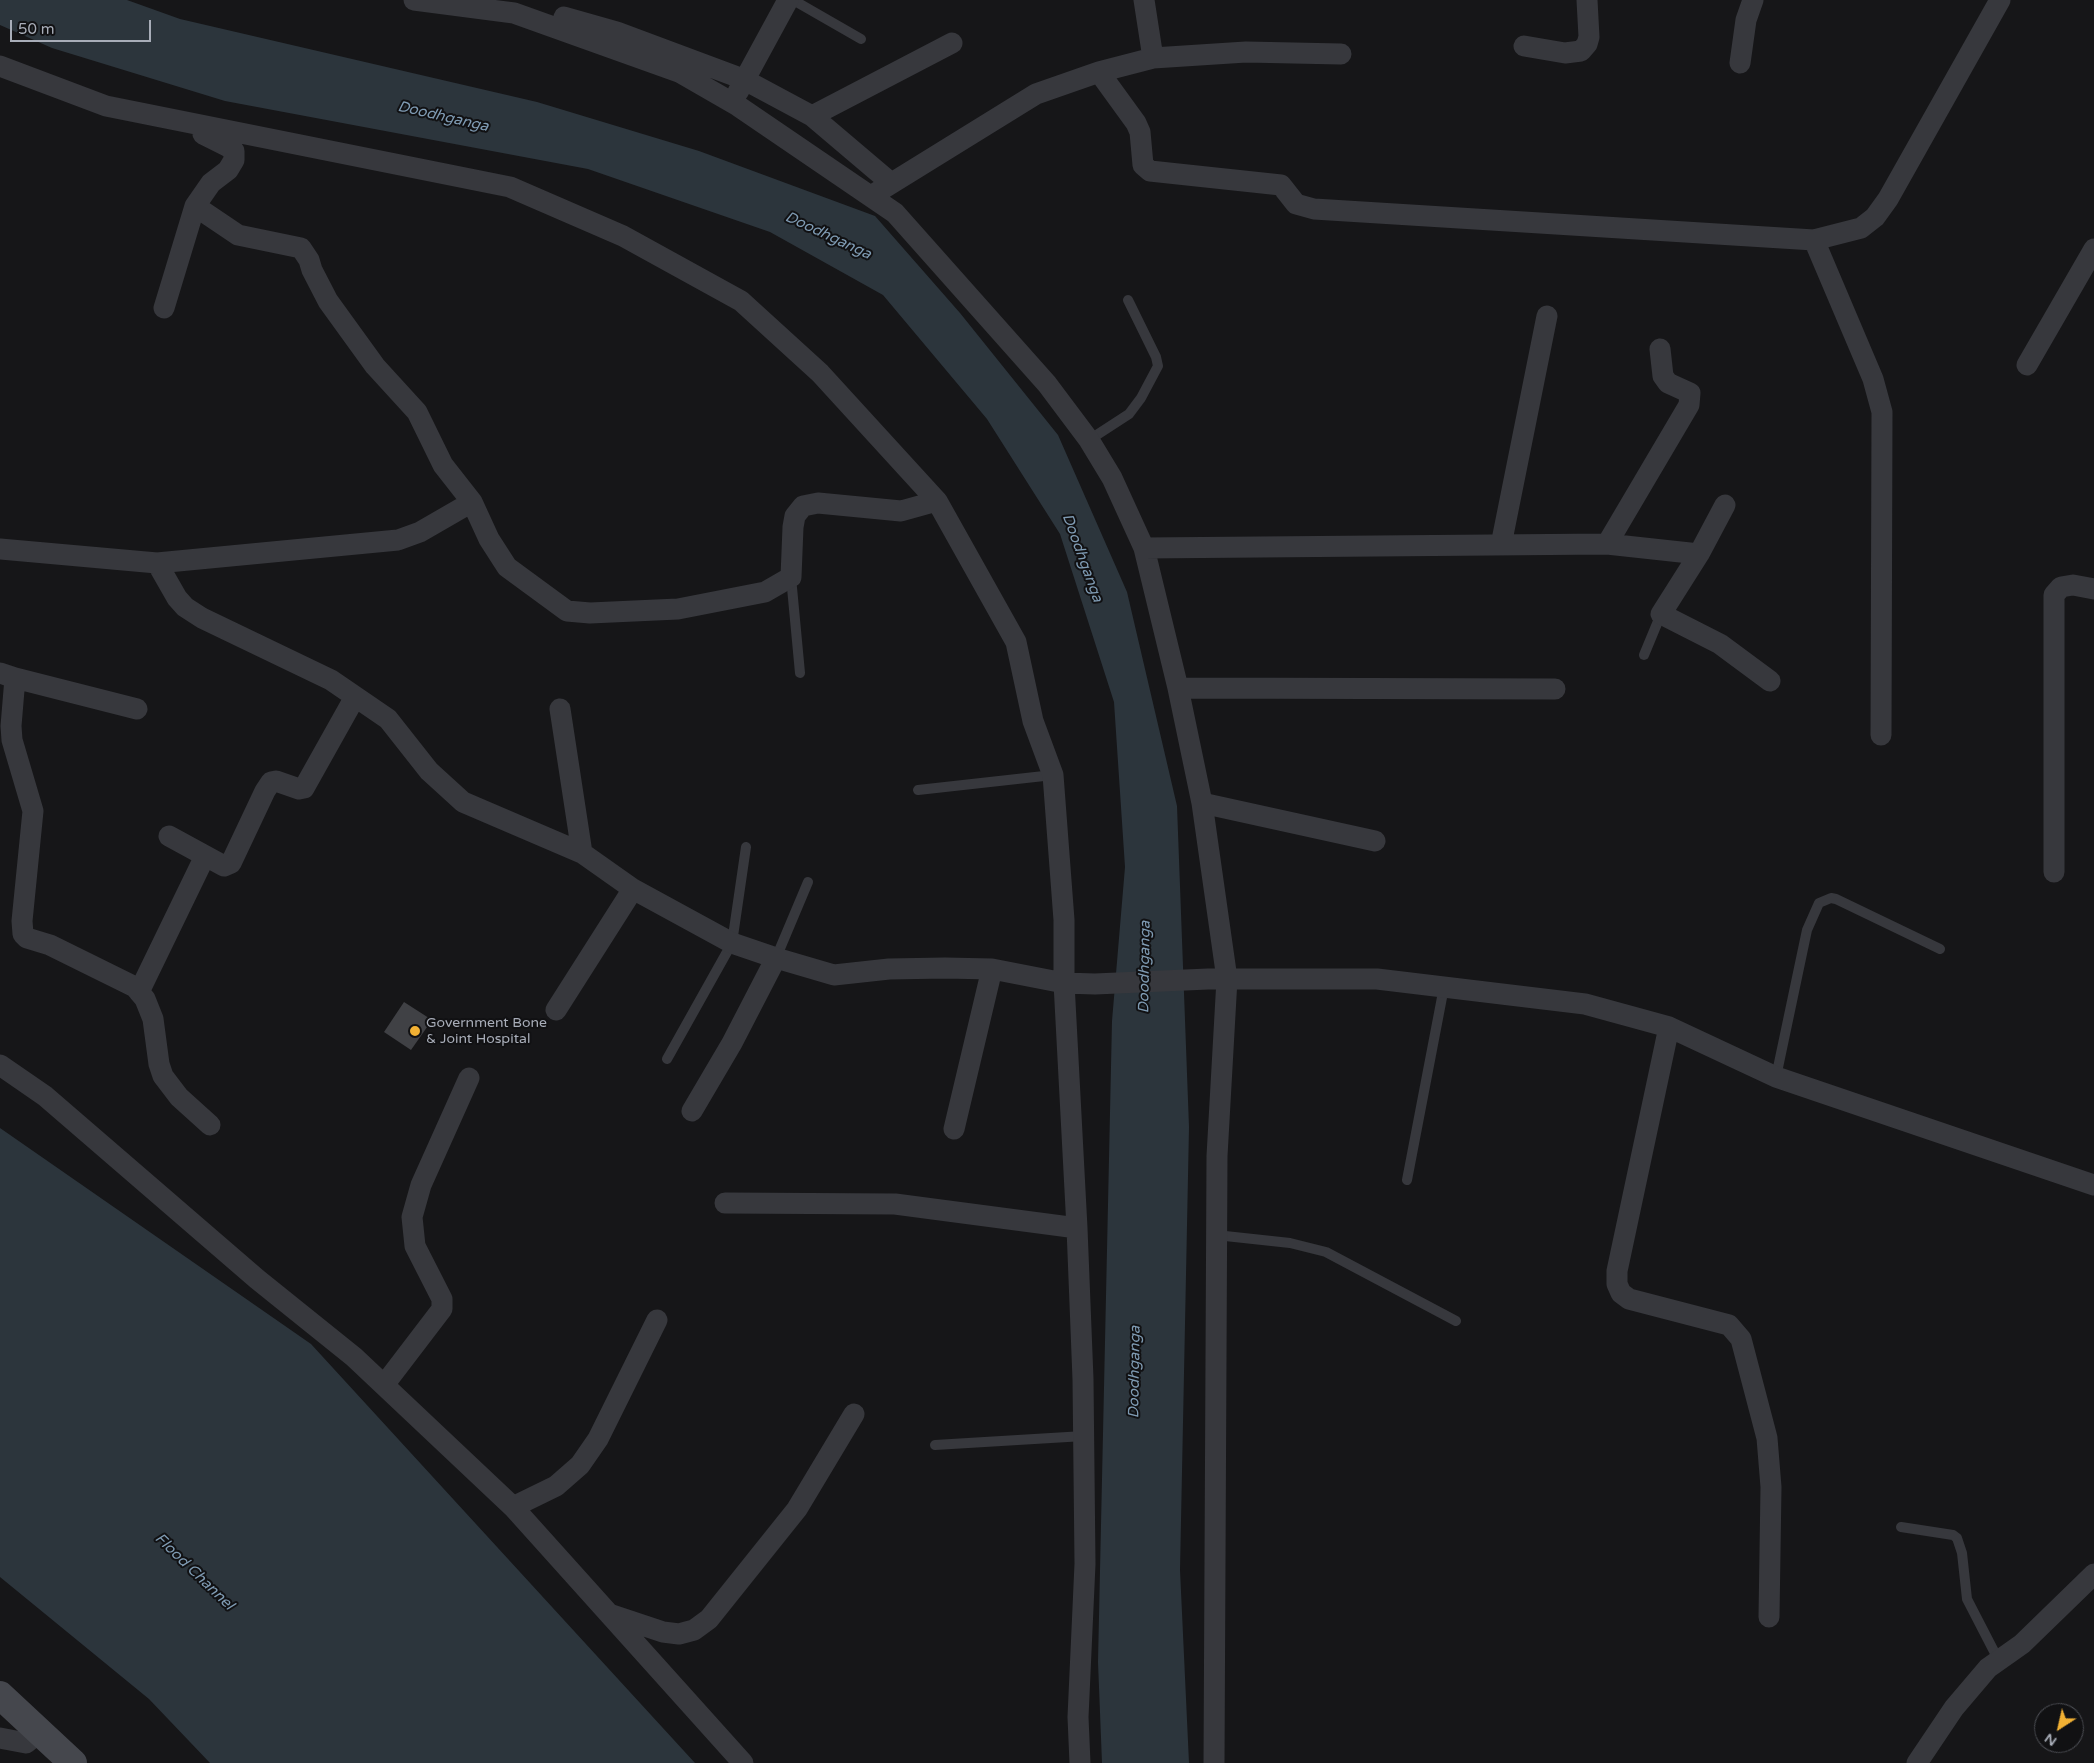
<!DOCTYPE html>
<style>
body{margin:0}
#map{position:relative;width:2094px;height:1763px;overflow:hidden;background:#161618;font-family:"Varela Round",sans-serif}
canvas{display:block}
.north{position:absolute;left:2034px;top:1703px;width:50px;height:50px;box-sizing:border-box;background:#111113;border:1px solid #4d4f55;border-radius:50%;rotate:215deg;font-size:14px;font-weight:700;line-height:20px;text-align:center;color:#a8adb8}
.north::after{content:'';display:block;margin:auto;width:18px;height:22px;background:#f2b134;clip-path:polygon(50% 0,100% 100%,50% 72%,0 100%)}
.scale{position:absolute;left:10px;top:20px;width:141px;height:22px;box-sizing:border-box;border:2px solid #a8adb8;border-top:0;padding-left:6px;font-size:15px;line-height:18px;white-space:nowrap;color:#a8adb8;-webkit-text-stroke:4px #111113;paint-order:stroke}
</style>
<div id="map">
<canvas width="2094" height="1763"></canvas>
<div class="north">N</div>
<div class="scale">50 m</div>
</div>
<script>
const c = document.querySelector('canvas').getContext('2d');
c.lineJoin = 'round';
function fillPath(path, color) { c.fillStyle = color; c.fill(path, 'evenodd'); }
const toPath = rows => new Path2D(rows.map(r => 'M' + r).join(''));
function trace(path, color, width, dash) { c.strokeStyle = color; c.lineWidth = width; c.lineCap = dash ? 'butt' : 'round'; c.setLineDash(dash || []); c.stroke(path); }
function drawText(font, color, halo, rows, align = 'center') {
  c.font = font + ' "Varela Round",sans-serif'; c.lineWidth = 4; c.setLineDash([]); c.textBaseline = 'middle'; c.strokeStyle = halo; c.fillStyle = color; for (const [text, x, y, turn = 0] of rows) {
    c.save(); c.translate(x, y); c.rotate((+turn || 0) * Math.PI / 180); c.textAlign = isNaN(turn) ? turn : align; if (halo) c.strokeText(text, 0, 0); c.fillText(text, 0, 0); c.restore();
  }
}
const water = toPath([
 [0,0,127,0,180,19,537,102,699,151,875,216,960,313,1058,435,1127,592,1177,806,1189,1127,1180,1570,1189,1763,1102,1763,1098,1662,1112,1021,1125,867,1114,702,1060,534,987,419,883,295,770,232,588,169,225,101,52,48,0,25],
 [0,1128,311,1344,695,1763,210,1763,149,1699,0,1577]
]);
const building = toPath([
 [404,1002,432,1020,411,1050,384,1032]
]);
const lane = toPath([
 [793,0,861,39],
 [1089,440,1129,414,1141,398,1158,366,1156,357,1128,300],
 [791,577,800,673],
 [1644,655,1661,614],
 [918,790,1053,775],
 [776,958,808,882],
 [667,1059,732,943,746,847],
 [1776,1077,1807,930,1819,903,1831,898,1836,899,1940,949],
 [1407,1180,1444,987],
 [1216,1235,1290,1243,1326,1252,1456,1321],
 [935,1445,1084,1436],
 [1901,1527,1953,1535,1957,1538,1962,1553,1967,1599,1999,1661]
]);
const street = toPath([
 [414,0,514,13,679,72,738,106,895,213,1047,384,1089,440,1112,478,1144,548,1178,688,1202,803,1227,979,1217,1156,1214,1763],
 [1144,0,1153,58],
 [564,17,617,32,743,79,812,116,952,43],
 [1524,46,1565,53,1581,51,1587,44,1589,37,1587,0],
 [1740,63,1746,20,1753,0],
 [0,66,106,106,510,187,623,236,741,301,820,373,937,501,1016,642,1033,721,1053,775,1064,920,1064,983,1077,1228,1083,1379,1085,1564,1078,1717,1080,1763],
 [1099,72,1136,123,1140,132,1143,165,1150,171,1281,185,1296,204,1314,209,1814,240,1861,228,1875,217,1888,199,2000,0],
 [738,92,788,0],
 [812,116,891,183],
 [871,196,1036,94,1099,72,1153,58,1246,52,1341,54],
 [195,206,238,235,301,248,309,260,312,270,328,301,375,366,417,412,443,465,472,502,489,539,507,567,567,611,590,613,678,609,765,592,791,577,793,527,795,516,803,506,818,503,901,511,937,501],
 [1814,240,1873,379,1882,412,1881,735],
 [164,308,195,206,211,183,228,170,234,160,234,151,227,146,203,134],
 [2027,365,2094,249],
 [1725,505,1699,554,1661,614,1720,644,1770,681],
 [1607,544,1689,405,1690,393,1668,383,1663,376,1660,349],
 [1501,545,1547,316],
 [1144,548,1607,544,1699,554],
 [0,549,157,563,177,598,185,607,202,618,331,680,388,719,429,771,463,802,582,853,633,889,732,943,776,958,834,975,889,969,945,968,992,969,1064,983,1095,984,1208,979,1377,979,1585,1004,1669,1027,1776,1077,2094,1185],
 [157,563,398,540,420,532,472,502],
 [0,673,15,678,11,726,12,740,33,811,22,921,23,934,27,938,50,945,135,987,145,999,153,1019,159,1064,163,1076,179,1097,210,1125],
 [15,678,137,709],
 [1178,688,1555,689],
 [560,709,582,853],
 [1202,803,1375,841],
 [169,836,224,866,231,863,265,791,271,782,276,781,299,789,304,788,355,697],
 [2054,872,2054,595,2061,587,2073,585,2094,589],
 [139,992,205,856],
 [556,1010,633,889],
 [1669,1027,1617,1271,1617,1284,1621,1293,1629,1299,1729,1325,1741,1339,1767,1438,1771,1487,1769,1617],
 [0,1065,45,1096,257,1279,354,1357,513,1507,743,1763],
 [692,1111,732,1043,776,958],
 [954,1129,992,969],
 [725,1203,895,1204,1077,1228],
 [384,1385,442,1309,442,1299,415,1246,412,1217,421,1185,469,1078],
 [513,1507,556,1486,580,1465,598,1439,657,1320],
 [612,1615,663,1632,679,1634,694,1630,709,1619,797,1509,854,1414],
 [0,1738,26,1743,41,1731],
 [1917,1763,1954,1708,1988,1668,2022,1644,2094,1574]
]);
const secondary = toPath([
 [0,1695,73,1763]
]);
const markers = [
 [415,1031,6,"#f2b134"]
];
const poiNames = [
 ["Government Bone",426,1023],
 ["& Joint Hospital",426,1039]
];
const waterNames = [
 ["Doodhganga",443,117,13],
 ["Doodhganga",828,236,25],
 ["Doodhganga",1082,558,70],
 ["Doodhganga",1145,967,-89],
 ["Doodhganga",1135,1372,-89],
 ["Flood Channel",194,1572,44]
];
fillPath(water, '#2c353c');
fillPath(building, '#404145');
trace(lane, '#37383d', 10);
trace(street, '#37383d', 21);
trace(secondary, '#45474d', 28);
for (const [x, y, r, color] of markers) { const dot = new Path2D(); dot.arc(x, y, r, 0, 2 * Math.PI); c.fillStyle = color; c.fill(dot); trace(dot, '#111113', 2); }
drawText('14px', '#a8adb8', '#111113', poiNames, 'left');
drawText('italic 15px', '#7f9bb3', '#111113', waterNames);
</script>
